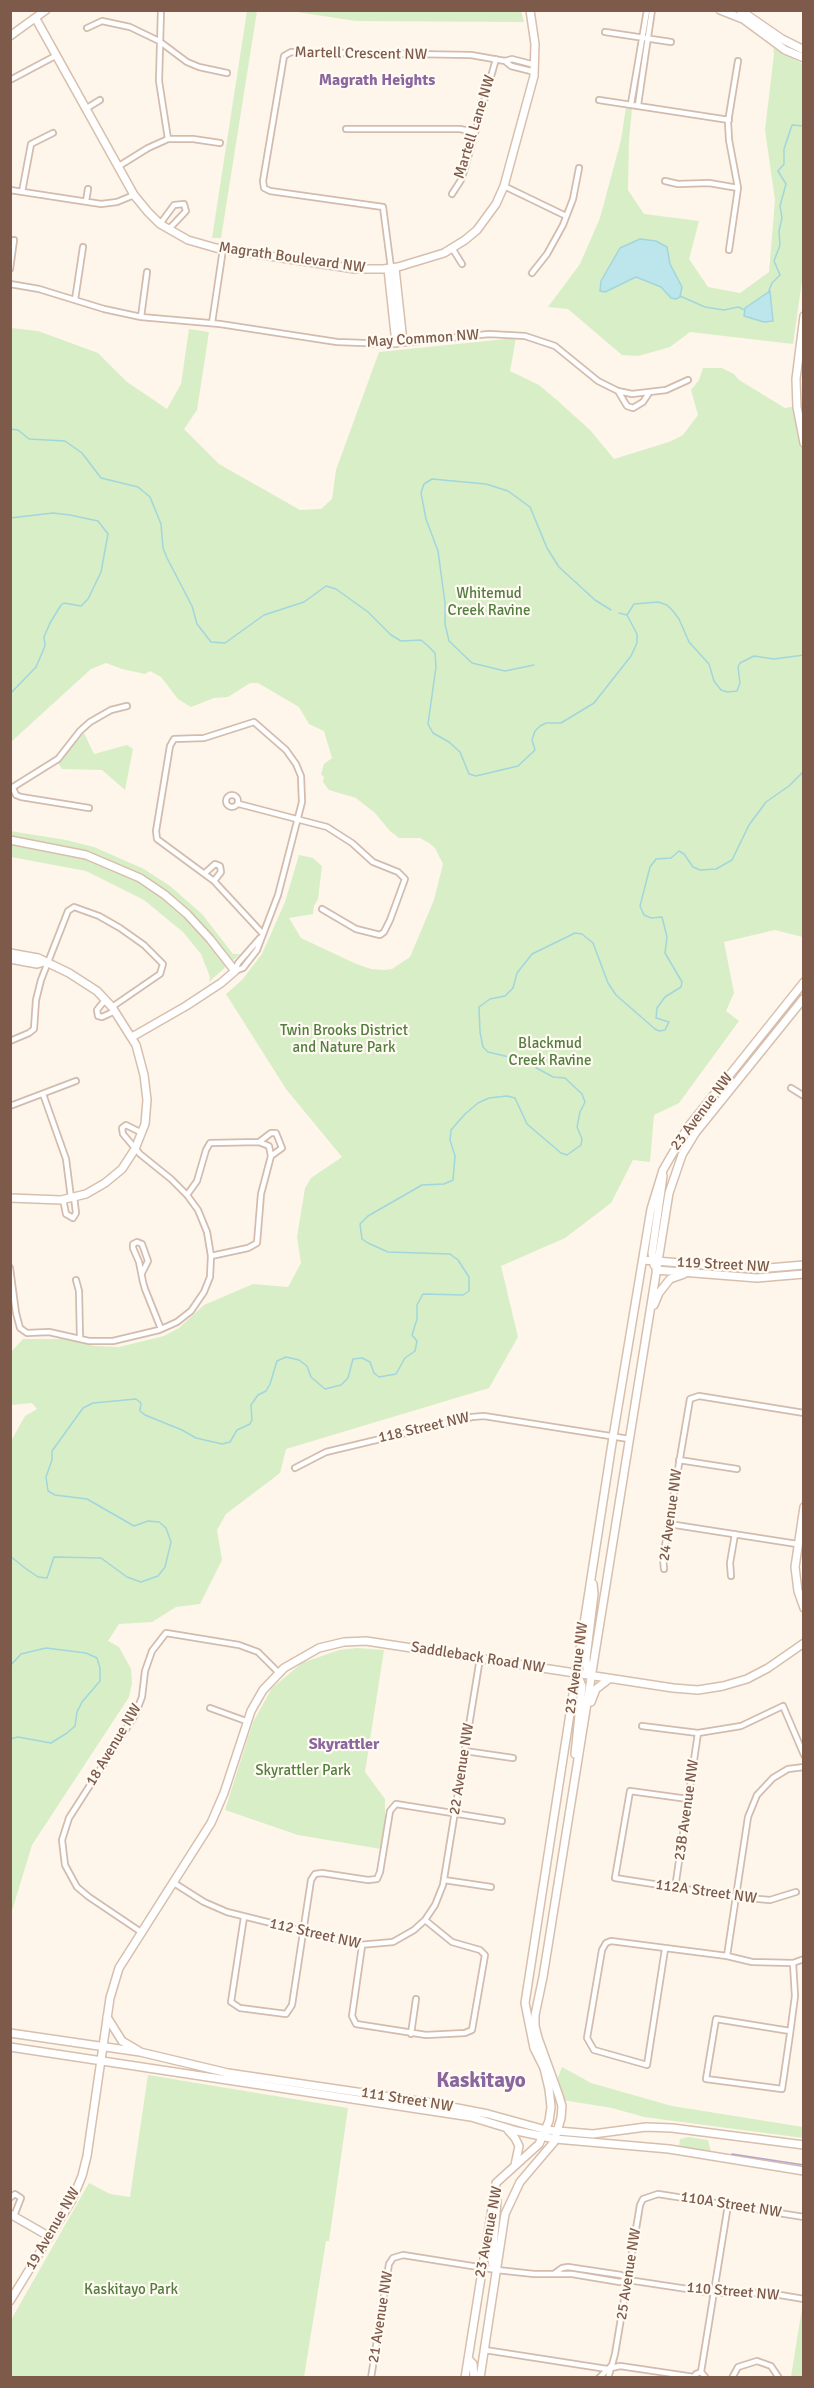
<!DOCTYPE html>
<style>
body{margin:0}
#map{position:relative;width:814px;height:2388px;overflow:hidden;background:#fef6ea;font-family:Signika,sans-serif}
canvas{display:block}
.frame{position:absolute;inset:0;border:12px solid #7d5a4a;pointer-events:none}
</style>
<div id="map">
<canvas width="814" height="2388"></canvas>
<div class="frame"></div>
</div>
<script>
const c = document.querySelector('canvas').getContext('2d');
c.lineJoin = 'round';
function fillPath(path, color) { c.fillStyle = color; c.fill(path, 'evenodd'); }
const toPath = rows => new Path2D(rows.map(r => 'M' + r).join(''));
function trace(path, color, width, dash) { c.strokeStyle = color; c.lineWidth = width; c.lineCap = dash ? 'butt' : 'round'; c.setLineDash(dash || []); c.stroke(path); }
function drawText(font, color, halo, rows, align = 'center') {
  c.font = font + ' Signika,sans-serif'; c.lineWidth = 4.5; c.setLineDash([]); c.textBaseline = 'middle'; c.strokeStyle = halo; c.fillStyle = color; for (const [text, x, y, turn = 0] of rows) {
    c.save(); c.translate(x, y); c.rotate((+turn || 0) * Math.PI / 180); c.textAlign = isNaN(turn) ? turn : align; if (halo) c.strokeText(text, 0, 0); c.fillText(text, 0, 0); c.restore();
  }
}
const green = toPath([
 [247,11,257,11,221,238,212,238],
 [290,11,521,11,524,22,356,21],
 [773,48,803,64,803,274,793,344,690,332,670,347,638,356,622,355,568,309,548,307,580,264,600,218,621,140,626,107,632,109,629,140,628,190,644,214,699,221,689,259,708,287,740,293,769,272,775,200,765,130,774,54],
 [11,328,38,331,98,353,127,382,167,409,181,384,189,329,209,332,197,410,184,429,219,464,300,510,321,509,332,499,336,470,379,352,516,338,510,371,539,385,558,401,590,430,614,459,669,442,683,435,698,415,691,390,699,380,703,368,722,368,734,374,739,380,785,408,803,405,803,937,775,930,724,942,734,993,726,1011,739,1021,679,1103,654,1115,650,1162,633,1160,611,1203,565,1238,501,1266,518,1337,489,1388,286,1449,280,1473,226,1514,217,1530,222,1560,200,1604,176,1607,152,1622,119,1624,108,1641,119,1647,131,1669,132,1683,129,1697,32,1845,11,1914,11,1441,25,1416,37,1409,32,1403,11,1405,11,1352,23,1339,63,1339,95,1346,119,1347,164,1336,179,1328,204,1305,253,1284,288,1287,301,1263,297,1237,305,1188,311,1178,342,1157,286,1089,226,994,242,980,262,954,285,902,299,855,313,858,322,866,318,899,314,906,313,914,289,918,301,938,354,963,371,969,384,970,392,969,410,957,434,900,443,864,435,848,429,843,420,838,399,838,390,831,375,813,356,798,329,790,323,782,324,777,321,774,324,764,332,758,324,731,309,724,299,707,258,683,250,683,228,697,214,698,191,707,178,699,161,677,150,671,145,674,122,669,106,663,91,669,11,742],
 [84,733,94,754,127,745,133,749,125,790,102,770,62,769,58,763],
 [10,831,66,840,94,847,144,869,170,886,202,914,233,954,240,954,209,982,210,977,201,954,183,932,144,900,86,871,11,857],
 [357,1648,384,1650,365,1772,385,1799,385,1822,381,1849,298,1835,225,1810,253,1722,272,1688,302,1663,339,1650],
 [562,2067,591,2083,672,2106,803,2127,803,2138,644,2117,612,2108,550,2098],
 [148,2075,348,2108,329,2241,326,2241,304,2377,11,2377,11,2320,89,2183,110,2194,130,2197],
 [688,2137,708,2140,711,2152,679,2147,680,2139],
 [802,2308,804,2308,803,2377,791,2377]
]);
const water = toPath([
 [640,239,656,241,667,247,670,264,682,287,680,297,676,299,671,298,661,287,636,277,605,292,600,291,601,281,620,248,640,239],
 [770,291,773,321,764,322,744,316,745,308,770,291]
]);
const stream = toPath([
 [768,293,772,283,780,275,774,261,780,245,779,231,782,218,780,206,786,184,778,171,784,164,784,149,792,125,804,126],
 [680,296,705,307,724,310,738,307,745,310],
 [10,429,18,430,29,439,65,441,82,453,101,478,138,487,150,497,161,524,163,548,167,558,192,606,197,624,211,642,225,643,264,615,304,602,326,586,336,589,368,612,391,635,401,641,421,640,428,646,435,653,436,667,428,724,433,733,449,742,460,752,469,774,476,776,518,766,535,750,532,740,535,731,540,726,546,723,561,723,594,703,631,656,637,643,637,634,627,615,634,604,658,602,667,605,673,611,679,619,689,642,709,664,714,681,721,690,727,692,737,691,740,683,738,667,740,663,754,656,774,659,804,655],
 [10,518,53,513,70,515,98,521,108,534,101,572,88,599,81,606,64,603,61,605,50,623,44,637,45,646,36,667,10,694],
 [619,613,627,615],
 [534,665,505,671,472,663,449,641,445,624,445,603,438,551,426,519,421,493,424,484,432,479,486,484,508,491,530,507,547,548,559,567,595,600,611,610],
 [10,1556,25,1568,38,1577,47,1578,54,1557,101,1558,127,1577,141,1582,158,1576,165,1567,171,1542,166,1528,159,1522,148,1521,134,1526,87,1499,55,1495,48,1491,46,1477,52,1460,52,1451,83,1408,93,1403,136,1399,141,1403,140,1411,145,1415,182,1430,196,1438,222,1444,230,1442,237,1430,250,1424,252,1420,251,1405,258,1395,266,1391,270,1384,277,1361,286,1357,299,1360,307,1366,311,1377,325,1389,341,1385,348,1378,353,1359,362,1358,370,1362,374,1373,379,1377,396,1374,405,1358,415,1351,417,1341,412,1335,417,1319,417,1305,423,1294,463,1295,469,1291,469,1277,458,1260,450,1254,388,1252,368,1243,362,1239,360,1224,368,1216,422,1185,444,1184,453,1180,455,1156,450,1140,451,1130,465,1114,478,1103,489,1098,507,1096,515,1098,527,1124,561,1153,567,1155,581,1145,582,1139,577,1127,580,1112,585,1102,582,1094,565,1078,553,1077,522,1060,488,1052,483,1047,480,1032,479,1007,490,999,505,996,513,988,517,973,532,954,575,933,582,934,593,943,608,983,616,995,655,1029,659,1031,665,1030,669,1022,656,1018,657,1008,665,997,681,987,682,982,665,953,667,937,662,917,651,918,644,915,640,906,650,867,656,859,671,858,679,851,684,854,693,867,700,870,716,869,732,860,749,825,766,802,789,786,804,771],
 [10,1666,21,1654,46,1648,86,1653,97,1658,100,1668,100,1681,82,1702,77,1712,75,1726,67,1733,51,1743,18,1737,10,1739]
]);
const street = toPath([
 [161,10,159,81,168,139],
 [87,28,102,21,130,27,159,41,187,62,199,67,227,73],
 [605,32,671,42],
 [505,61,511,66,535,72],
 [10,80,57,55],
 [599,100,729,120],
 [631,104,647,10],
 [638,105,652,10],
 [87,108,100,100],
 [346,129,460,129,475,132],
 [119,166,148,148,168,139,193,139,220,143],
 [665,181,678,184,709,183,738,188],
 [504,186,566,216],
 [10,190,101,204,117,202,134,195],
 [22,192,31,144,53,133],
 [452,194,461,180,465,168,496,59],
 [86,201,88,189],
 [160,224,174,205,184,204,186,211,169,229],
 [452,248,462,264],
 [729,250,738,188,729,140,728,122,738,61],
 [391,268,383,207,270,191,264,188,263,181,284,56,291,52,471,55,505,61,512,59,535,65],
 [10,269,14,240],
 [532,273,547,254,563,225,573,199,579,168],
 [10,284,39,289,104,309,141,317,220,324,337,342,391,344,489,334,525,336,555,346,598,381,618,391,632,394,666,390,688,380],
 [75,300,83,247],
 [141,317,147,272],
 [212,323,223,249],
 [618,391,627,406,633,408,643,402,649,393],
 [13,788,16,795,21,797,89,808],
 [10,789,58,759,80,731,90,722,111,710,127,706],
 '226 801a6 6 0 1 1 12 0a6 6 0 1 1-12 0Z',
 [239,804,327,827,352,843,373,862,398,872,405,879,390,920,384,932,380,935,356,929,322,909],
 [205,873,215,864,220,866,221,872,214,881],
 [235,971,243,968,257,950,278,895,302,802,301,776,296,764,286,750,254,722,204,738,174,739,170,746,156,831,157,839,214,881,263,934],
 [235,971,238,963,260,938],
 [105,1000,97,1010,98,1016,102,1017,115,1011],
 [10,1041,29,1033,34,1029,36,1000,41,980,68,911,74,907,99,916,120,928,144,945,163,964,160,974,112,1007],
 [791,1088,804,1096],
 [43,1094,66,1159,71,1198],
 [10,1106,76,1081],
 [259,1142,271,1133,276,1133,282,1148,271,1156],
 [187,1195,197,1181,206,1150,210,1143,259,1142,269,1146,271,1156,261,1194,257,1243,248,1248,211,1256],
 [63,1199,66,1214,73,1218,76,1213,74,1197],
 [10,1268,16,1313,20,1328,27,1333,49,1332,89,1341,113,1341,159,1330,177,1322,191,1311,204,1292,210,1277,211,1256,207,1232,198,1210,187,1195,171,1179,140,1154,123,1134,122,1128,126,1125,142,1133],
 [142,1273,148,1261,142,1244,137,1242,133,1244,133,1248,139,1262,143,1282,145,1289,161,1329],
 [76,1280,79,1291,80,1339],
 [679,1460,737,1469],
 [295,1468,326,1452,472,1417,484,1416,629,1439],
 [669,1524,797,1544],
 [664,1569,663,1558,690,1399,699,1396,804,1413],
 [731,1576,730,1563,735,1534],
 [210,1708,246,1721],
 [642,1726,698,1733,741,1726,783,1706,804,1755],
 [465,1751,513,1758],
 [688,1799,630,1791,615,1878,736,1897,770,1900,796,1892],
 [444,1880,491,1887],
 [174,1883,204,1902,227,1912,359,1945,393,1942,414,1930,425,1920,452,1942,480,1950,485,1955,472,2030,465,2033,426,2035,356,2024,352,2016,362,1946],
 [675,1888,698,1733],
 [244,1917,231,2002,240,2008,286,2014,292,2005,311,1880,315,1874,322,1873,368,1880,377,1879,380,1872,390,1811,396,1804,502,1821],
 [425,1920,435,1905,443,1885,480,1658],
 [141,1932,89,1897,77,1887,65,1865,62,1840,69,1818,135,1715,142,1697,145,1671,152,1651,166,1633,239,1645,258,1652,278,1672],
 [665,1949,647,2065,594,2050,587,2038,602,1950,606,1943,611,1941,727,1956,752,1962,793,1963,804,1959],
 [727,1956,748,1817,757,1795,773,1778,788,1769,804,1767],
 [790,2031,716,2019,706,2079,782,2089,790,2034,795,1996,793,1963],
 [411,2034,416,1999],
 [10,2198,15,2194,21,2198,14,2216],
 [628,2280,714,2293,768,2293,804,2299],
 [485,2350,607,2369,620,2366,694,2377,696,2374,701,2372,706,2378],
 [612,2365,615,2354,640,2205,643,2199,658,2194,804,2217],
 [701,2372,728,2205],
 [371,2378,389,2264,393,2258,403,2255,497,2270,534,2274,572,2274,620,2282,628,2280,621,2275,568,2267,562,2268,555,2273],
 [599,2378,612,2365,608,2378],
 [732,2378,738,2367,757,2361,771,2366,779,2378]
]);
const secondary = toPath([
 [720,10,743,19,785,50,804,58],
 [740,10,782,39,804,50],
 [36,19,134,195,148,212,160,224,188,240,216,248,355,269,383,269,398,267,444,253,465,240,477,230,496,204,504,186,534,76,535,44,530,10],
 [10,36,46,10],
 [395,268,403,342],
 [388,269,396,343],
 [804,316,796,379,797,407,804,443],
 [10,840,86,855,140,878,165,895,187,914,210,939,235,971,221,983,186,1006,132,1037],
 [10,953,38,958,69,973,97,991,112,1007,136,1045,144,1075,147,1100,145,1124,135,1149,122,1169,105,1183,86,1194,61,1200,10,1198],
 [10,959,37,964,44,962],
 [643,1260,756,1269,804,1265],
 [654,1265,652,1253,663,1176],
 [656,1270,757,1278,804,1274],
 [654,1305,659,1293,670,1279,684,1274],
 [804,1507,795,1567,798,1591,804,1608],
 [591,1675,587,1670,586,1658,594,1594,593,1584],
 [591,1702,596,1689,609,1679],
 [575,1754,582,1686,577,1674],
 [107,2017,122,2041,139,2051],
 [10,2033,140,2052,228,2073,431,2103,488,2114,546,2130,593,2134,646,2127,672,2128,804,2145],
 [10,2047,471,2117,517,2131,555,2139,669,2149,804,2171],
 [508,2130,515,2138,519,2146,515,2165],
 [497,2201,492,2260,493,2266,497,2270],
 [10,2214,50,2237],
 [10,2301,72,2200,82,2176,87,2156,110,1998,119,1968,211,1823,224,1793,251,1711,263,1690,284,1668,319,1648,344,1642,366,1641,673,1688,698,1690,723,1686,747,1679,768,1668,804,1643],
 [468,2359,473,2364,474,2378],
 [465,2378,496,2183,539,2144,549,2121,551,2107,549,2089,544,2068,534,2048,525,2003,613,1437,651,1209,663,1170,688,1127,804,982],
 [480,2378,505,2214,520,2182,554,2142,561,2118,562,2106,559,2096,538,2038,535,2026,535,2015,543,1977,669,1193,682,1155,696,1132,804,998]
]);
const tram = toPath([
 [732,2154,804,2165]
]);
const streetNames = [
 ["Martell Crescent NW",361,54,1],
 ["Martell Lane NW",475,127,-73],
 ["Magrath Boulevard NW",292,258,8],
 ["May Common NW",423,339,-4],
 ["23 Avenue NW",702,1112,-53],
 ["119 Street NW",723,1265,3],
 ["118 Street NW",424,1428,-13],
 ["24 Avenue NW",671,1515,-82],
 ["Saddleback Road NW",478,1658,9],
 ["23 Avenue NW",577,1668,-82],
 ["18 Avenue NW",114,1745,-59],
 ["22 Avenue NW",462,1769,-81],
 ["23B Avenue NW",687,1810,-82],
 ["112A Street NW",706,1892,8],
 ["112 Street NW",315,1934,13],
 ["111 Street NW",407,2100,9],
 ["110A Street NW",731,2205,9],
 ["19 Avenue NW",53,2229,-60],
 ["23 Avenue NW",489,2232,-79],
 ["25 Avenue NW",629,2274,-81],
 ["110 Street NW",733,2292,5],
 ["21 Avenue NW",381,2317,-81]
];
const parkNames = [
 ["Whitemud",489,594],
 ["Creek Ravine",489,611],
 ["Twin Brooks District",344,1031],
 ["and Nature Park",344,1048],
 ["Blackmud",550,1044],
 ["Creek Ravine",550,1061],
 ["Skyrattler Park",303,1771],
 ["Kaskitayo Park",131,2290]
];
const neighbourhoodNames = [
 ["Magrath Heights",377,81],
 ["Skyrattler",344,1745]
];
const districtNames = [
 ["Kaskitayo",481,2081]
];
fillPath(green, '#d8eec6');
fillPath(water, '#bce6eb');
trace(water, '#a1d6dd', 1.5);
trace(stream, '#a1d6dd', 1.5);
trace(street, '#d3bcae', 8);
trace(secondary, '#d8bfad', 10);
trace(street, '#fff', 4.5);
trace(secondary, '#fff', 7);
trace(tram, '#b8a5cb', 1.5);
drawText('15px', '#7d5a4a', '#fffaf2', streetNames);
drawText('15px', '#527d3e', '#fffaf2', parkNames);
drawText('bold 16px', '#8a669f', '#fffaf2', neighbourhoodNames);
drawText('bold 21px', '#8a669f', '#fffaf2', districtNames);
</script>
